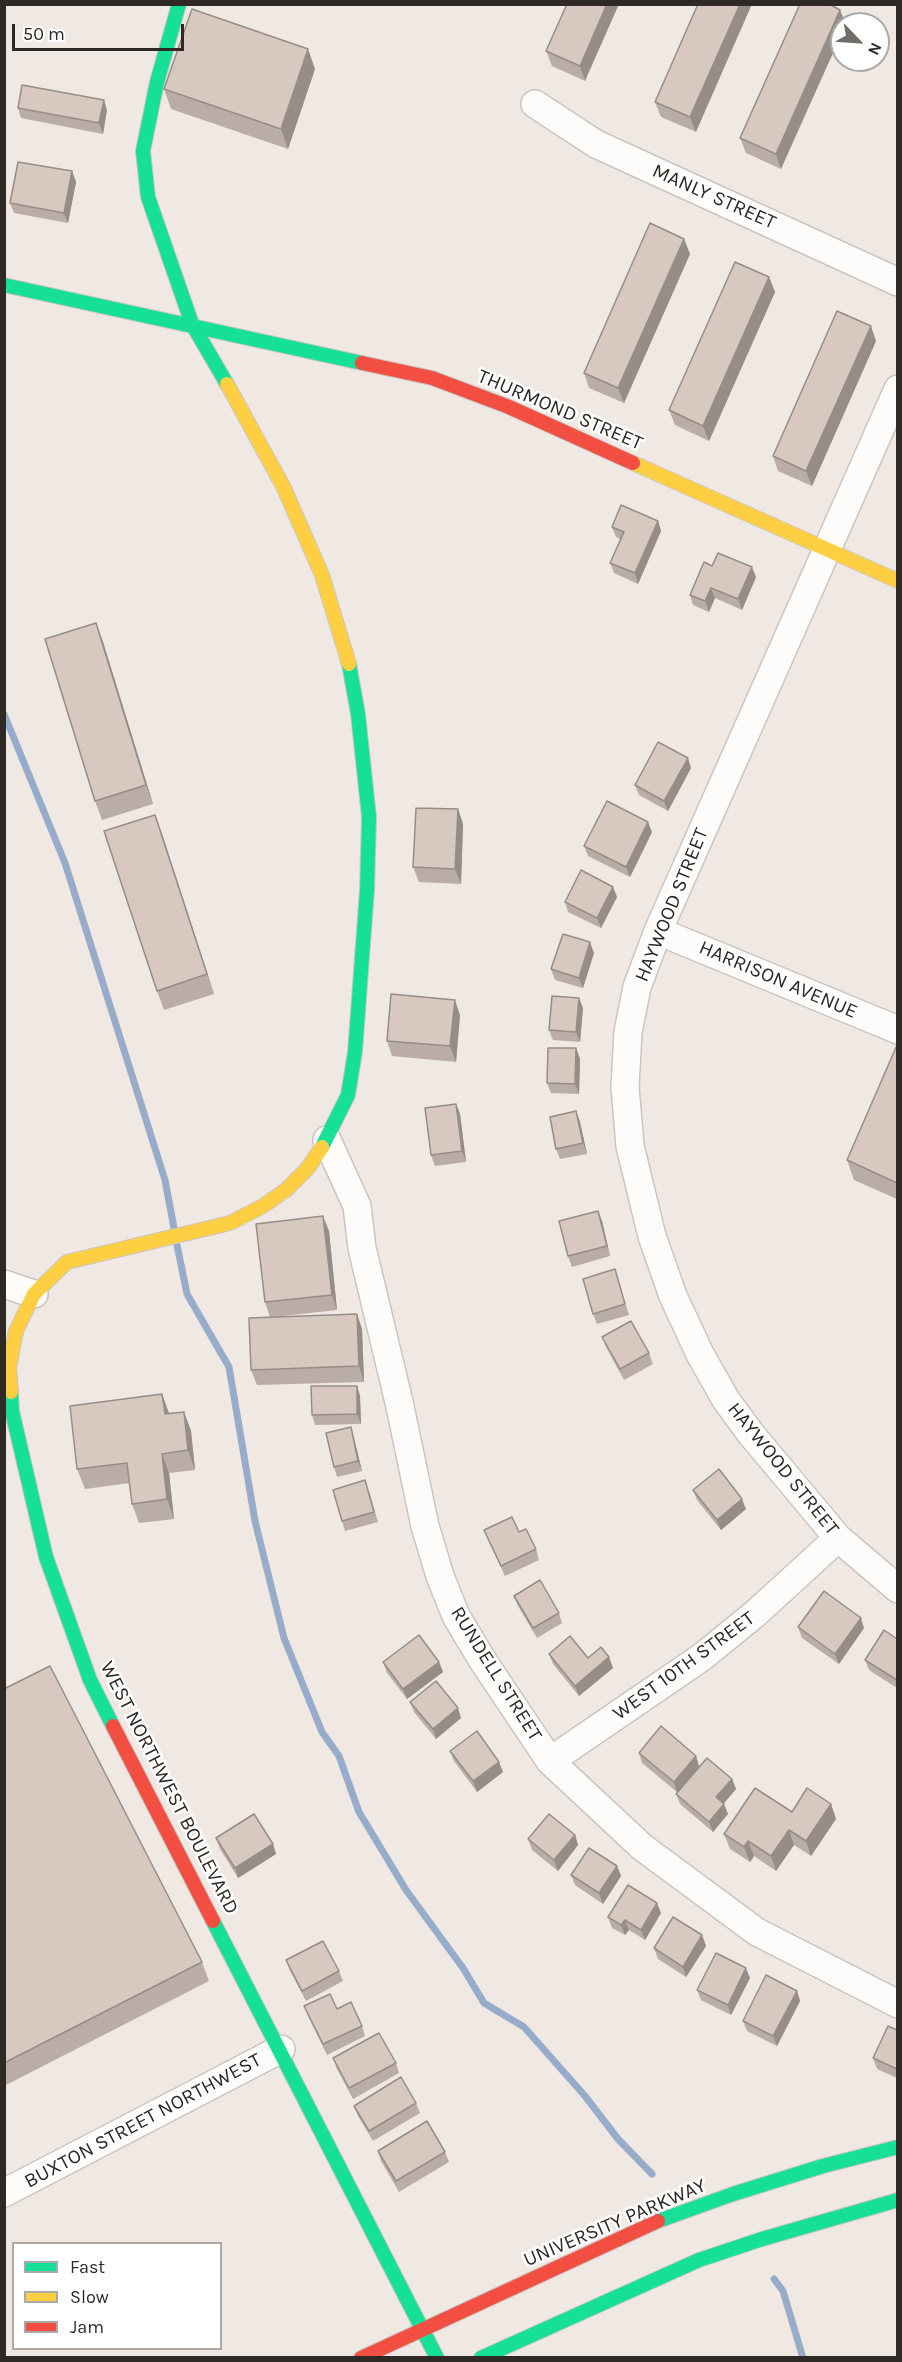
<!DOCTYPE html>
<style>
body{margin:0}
#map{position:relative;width:902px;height:2362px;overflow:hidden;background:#f0e8e3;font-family:Karla,sans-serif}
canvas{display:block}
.frame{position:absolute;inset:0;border:6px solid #2e2925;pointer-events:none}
.legend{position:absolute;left:12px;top:2242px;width:210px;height:108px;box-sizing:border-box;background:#fff;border:2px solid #aba9a8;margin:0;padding:8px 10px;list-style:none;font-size:18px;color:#2e2925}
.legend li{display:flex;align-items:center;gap:12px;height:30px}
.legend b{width:30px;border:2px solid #aba9a8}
.north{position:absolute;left:830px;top:12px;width:60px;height:60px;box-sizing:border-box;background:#fff;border:2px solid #aba9a8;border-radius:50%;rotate:115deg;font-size:16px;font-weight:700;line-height:24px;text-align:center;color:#2e2925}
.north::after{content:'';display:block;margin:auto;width:21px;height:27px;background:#726c68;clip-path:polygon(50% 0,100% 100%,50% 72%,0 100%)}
.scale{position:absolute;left:12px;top:24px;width:172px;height:27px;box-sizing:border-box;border:3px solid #2e2925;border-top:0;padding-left:8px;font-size:18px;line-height:21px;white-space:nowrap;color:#2e2925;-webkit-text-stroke:4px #fff;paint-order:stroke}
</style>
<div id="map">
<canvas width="902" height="2362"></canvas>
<div class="frame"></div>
<ul class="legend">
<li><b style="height:8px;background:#16e098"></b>Fast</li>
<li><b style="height:8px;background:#ffcf43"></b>Slow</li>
<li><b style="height:8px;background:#f24e42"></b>Jam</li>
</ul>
<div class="north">N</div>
<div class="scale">50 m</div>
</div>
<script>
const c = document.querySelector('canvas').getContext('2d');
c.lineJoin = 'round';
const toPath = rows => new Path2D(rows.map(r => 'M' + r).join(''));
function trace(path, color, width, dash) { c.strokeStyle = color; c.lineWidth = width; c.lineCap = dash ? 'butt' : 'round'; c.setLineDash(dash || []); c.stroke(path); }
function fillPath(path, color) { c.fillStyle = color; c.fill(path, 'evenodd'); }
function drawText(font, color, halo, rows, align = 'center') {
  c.font = font + ' Karla,sans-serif'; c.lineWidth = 5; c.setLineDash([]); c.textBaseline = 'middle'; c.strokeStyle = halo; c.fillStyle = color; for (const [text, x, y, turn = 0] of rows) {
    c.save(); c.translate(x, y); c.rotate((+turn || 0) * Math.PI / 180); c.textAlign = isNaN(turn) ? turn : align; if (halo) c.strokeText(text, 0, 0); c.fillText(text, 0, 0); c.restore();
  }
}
const stream = toPath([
 [4,714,65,863,165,1180,174,1228],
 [177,1245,187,1294,229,1367,255,1521,284,1638,322,1732,339,1756,359,1812,406,1890,463,1968,484,2003,524,2027,585,2096,618,2139,652,2174],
 [774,2279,783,2291,803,2358]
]);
const street = toPath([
 [535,104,596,144,898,282],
 [898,389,658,931,637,987,628,1032,625,1087,630,1146,652,1236,673,1296,700,1354,726,1400,751,1434,838,1538,898,1589],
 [658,931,898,1030],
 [327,1140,357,1206,362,1248,399,1402,425,1526,440,1576,456,1616,483,1661,550,1761,642,1847,757,1932,898,2004],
 [4,1284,34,1294],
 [550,1761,702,1657,756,1613,838,1538],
 [4,2193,281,2049]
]);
const fast = toPath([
 [179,4,157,82,143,151,148,197,192,324,227,384],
 [4,285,362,363],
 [322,1147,348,1095,355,1052,367,890,369,817,358,714,349,664],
 [11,1392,12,1411,46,1557,90,1680,113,1726],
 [213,1921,437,2358],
 [658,2221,733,2194,823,2166,898,2147],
 [481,2358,699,2260,762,2239,898,2200]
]);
const slow = toPath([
 [227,384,283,486,322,575,349,664],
 [633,463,898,581],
 [11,1392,9,1368,16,1331,34,1294,67,1262,230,1223,263,1206,286,1190,308,1168,322,1147]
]);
const jam = toPath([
 [362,363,432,378,509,407,633,463],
 [113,1726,213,1921],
 [361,2358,658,2221]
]);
const wall = toPath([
 [567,4,585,81,552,66,546,51],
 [698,4,696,132,661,117,655,102],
 [800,4,781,169,746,153,740,138],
 [315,69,288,149,171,109,164,89],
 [18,108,107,110,103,134,21,118],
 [72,171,76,182,68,223,14,213,10,203],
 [684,239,690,254,624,403,589,388,584,373],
 [769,277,775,292,709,441,675,425,669,410],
 [876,341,812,486,778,471,773,456],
 [658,521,661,531,638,584,614,573,610,563,620,539,616,537,612,527],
 [712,566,756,577,742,610,715,598,709,612,693,605,690,595],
 [96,623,103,642,153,804,102,820,95,801],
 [691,768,668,811,639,795,635,785],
 [458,809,463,824,461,884,419,882,413,867],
 [652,832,630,877,588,856,584,846],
 [162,834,214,994,164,1010,157,991],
 [613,887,617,897,601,928,568,912,565,902],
 [594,953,583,988,555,980,551,969],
 [583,1008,580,1042,553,1040,549,1030],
 [460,1015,456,1062,392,1056,387,1041],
 [897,1045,897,1199,854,1180,847,1160],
 [576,1048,580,1059,579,1094,551,1093,547,1083],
 [456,1104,460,1114,466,1162,435,1166,431,1155],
 [576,1111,580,1122,587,1154,560,1159,556,1149],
 [602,1221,610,1256,572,1267,568,1256],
 [329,1231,337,1310,274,1317,357,1314,362,1329,364,1382,257,1385,251,1370,270,1317,265,1302],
 [618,1279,629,1315,597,1324,593,1314],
 [602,1337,649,1353,653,1364,624,1380,606,1347],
 [357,1386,360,1396,361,1424,315,1425,312,1415],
 [162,1394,169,1413,184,1412,191,1431,195,1470,169,1473,174,1519,139,1523,132,1504,130,1483,85,1489,77,1469],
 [354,1438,362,1471,337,1477,334,1467],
 [693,1490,746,1509,721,1530,697,1500],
 [369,1491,378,1522,345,1531,342,1521],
 [484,1530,519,1532,536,1549,539,1560,505,1576,488,1540],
 [514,1596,559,1613,562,1623,537,1638,518,1606],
 [798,1627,864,1628,839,1664,802,1638],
 [897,1639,897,1688,869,1670,865,1660],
 [549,1654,588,1658,609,1657,613,1668,579,1696,553,1664],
 [383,1662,439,1662,443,1672,407,1699,387,1673],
 [4,1689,202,1962,209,1981,4,2086],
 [410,1702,461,1718,436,1739,414,1712],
 [450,1751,503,1772,477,1792,454,1761],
 [639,1753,696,1756,699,1766,732,1779,736,1789,723,1804,728,1814,713,1832,680,1804,676,1794,677,1792,642,1763],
 [831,1804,836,1819,811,1856,794,1845,776,1871,754,1856,750,1862,730,1849,724,1834,792,1812],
 [575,1835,578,1845,558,1871,532,1850,528,1839],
 [216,1838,273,1844,276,1854,238,1878,220,1849],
 [617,1866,621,1876,603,1904,575,1885,571,1875],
 [661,1913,645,1940,629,1930,625,1935,612,1928,608,1917],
 [702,1935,706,1946,686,1977,658,1959,654,1948],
 [286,1960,339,1971,343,1981,306,2001,290,1971],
 [750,1978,731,2015,701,2000,697,1990],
 [797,1991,800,2001,777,2046,747,2031,743,2021],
 [304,2006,362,2026,365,2036,327,2055,308,2016],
 [897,2030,897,2078,877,2069,873,2058],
 [333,2058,396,2063,399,2073,353,2099,337,2069],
 [416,2103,420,2113,373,2141,358,2116,354,2106],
 [378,2151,445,2152,449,2162,399,2192,381,2161]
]);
const shadedWall = toPath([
 [607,4,619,4,585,81,580,66],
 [740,4,752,4,696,132,690,117],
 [840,10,846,24,842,24,842,33,781,169,776,154],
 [308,49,315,69,288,149,281,129],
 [104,100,107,110,103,134,99,123],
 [72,171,76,182,68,223,64,213],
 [684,239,690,254,624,403,618,388],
 [769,277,775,292,709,441,703,426],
 [871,326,876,341,812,486,806,471],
 [658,521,661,531,638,584,635,573],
 [752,567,756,577,742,610,738,599],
 [711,588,715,598,709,612,705,601],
 [96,623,103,642,153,804,146,785],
 [688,758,691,768,668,811,664,801],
 [458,809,463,824,461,884,455,869],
 [155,815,162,834,214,994,207,974],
 [648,822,652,832,630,877,626,867],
 [613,887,617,897,601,928,597,918],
 [590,942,594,953,583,988,579,978],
 [579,998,583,1008,580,1042,576,1032],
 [455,1000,460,1015,456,1062,450,1046],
 [576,1048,580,1059,579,1094,575,1084],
 [456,1104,460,1114,466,1162,462,1151],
 [576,1111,580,1122,587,1154,583,1143],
 [598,1211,602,1221,610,1256,607,1246],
 [323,1216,329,1231,337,1310,332,1295],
 [357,1314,362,1329,364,1382,359,1366],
 [357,1386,360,1396,361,1424,357,1414],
 [162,1394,169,1414,165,1414],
 [184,1412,191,1431,195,1470,188,1450],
 [351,1427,354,1438,362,1471,358,1461],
 [162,1454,169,1473,174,1519,167,1499],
 [742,1499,746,1509,721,1530,717,1520],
 [861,1618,864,1628,839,1664,835,1654],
 [609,1657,613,1668,579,1696,575,1686],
 [439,1662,443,1672,407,1699,403,1689],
 [458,1708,461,1718,436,1739,433,1729],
 [696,1756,699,1766,677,1793,674,1782],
 [499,1762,503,1772,477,1792,473,1781],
 [732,1779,736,1789,720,1808,716,1797],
 [724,1804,728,1814,713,1832,709,1822],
 [831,1804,836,1819,811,1856,806,1841],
 [789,1830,794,1845,776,1871,771,1856],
 [575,1835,578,1845,558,1871,554,1860],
 [748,1841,754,1856,750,1862,744,1847],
 [273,1844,276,1854,238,1878,235,1868],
 [617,1866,621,1876,603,1904,599,1893],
 [657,1903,661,1913,645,1940,641,1930],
 [625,1920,629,1930,625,1935,621,1925],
 [702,1935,706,1946,686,1977,683,1967],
 [746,1968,750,1978,731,2015,728,2005],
 [797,1991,800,2001,777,2046,773,2036]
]);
const building = toPath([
 [567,4,607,4,580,66,546,51,567,4],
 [698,4,740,4,690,117,655,102,698,4],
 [800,4,829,4,840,10,776,154,740,138,800,4],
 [192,9,308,49,281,129,164,89,192,9],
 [22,85,104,100,99,123,18,108,22,85],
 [18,162,72,171,64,213,10,203,18,162],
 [650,223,684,239,618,388,584,373,650,223],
 [735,262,769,277,703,426,669,410,735,262],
 [837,311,871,326,806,471,773,456,837,311],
 [621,505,658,521,635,573,610,563,624,532,612,527,621,505],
 [718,553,752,567,738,599,711,588,705,601,690,595,704,562,712,566,718,553],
 [96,623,146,785,95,801,45,639,96,623],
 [658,742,688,758,664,801,635,785,658,742],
 [607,801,648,822,626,867,584,846,607,801],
 [416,808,458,809,455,869,413,867,416,808],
 [155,815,207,974,157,991,104,831,155,815],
 [581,870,613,887,597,918,565,902,581,870],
 [563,934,590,942,579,978,551,969,563,934],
 [391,994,455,1000,450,1046,387,1041,391,994],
 [552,996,579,998,576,1032,549,1030,552,996],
 [897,1045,897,1183,847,1160,897,1045],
 [548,1048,576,1048,575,1084,547,1083,548,1048],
 [456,1104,462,1151,431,1155,425,1108,456,1104],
 [576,1111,583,1143,556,1149,550,1117,576,1111],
 [598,1211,607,1246,568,1256,559,1221,598,1211],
 [323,1216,332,1295,265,1302,256,1224,323,1216],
 [615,1269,625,1304,593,1314,583,1279,615,1269],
 [357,1314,359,1366,251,1370,249,1318,357,1314],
 [631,1321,649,1353,620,1369,602,1337,631,1321],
 [311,1386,357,1386,357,1414,312,1415,311,1386],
 [162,1394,165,1414,184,1412,188,1450,162,1454,167,1499,132,1504,127,1463,77,1469,70,1406,162,1394],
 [351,1427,358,1461,334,1467,326,1433,351,1427],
 [719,1469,742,1499,717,1520,693,1490,719,1469],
 [365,1480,374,1512,342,1521,333,1490,365,1480],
 [512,1517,519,1532,526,1529,536,1549,501,1566,484,1530,512,1517],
 [540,1580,559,1613,533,1628,514,1596,540,1580],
 [824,1591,861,1618,835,1654,798,1627,824,1591],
 [884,1630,897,1639,897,1680,865,1660,884,1630],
 [419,1635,439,1662,403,1689,383,1662,419,1635],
 [570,1636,588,1658,601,1647,609,1657,575,1686,549,1654,570,1636],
 [50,1666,202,1962,4,2063,4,1689,50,1666],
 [436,1681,458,1708,433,1729,410,1702,436,1681],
 [661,1726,696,1756,674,1782,639,1753,661,1726],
 [477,1731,499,1762,473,1781,450,1751,477,1731],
 [707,1758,732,1779,716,1797,724,1804,709,1822,676,1794,707,1758],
 [755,1788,792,1812,807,1788,831,1804,806,1841,789,1830,771,1856,748,1841,744,1847,724,1834,755,1788],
 [254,1814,273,1844,235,1868,216,1838,254,1814],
 [549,1814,575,1835,554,1860,528,1839,549,1814],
 [589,1848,617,1866,599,1893,571,1875,589,1848],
 [628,1885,657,1903,641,1930,625,1920,621,1925,608,1917,628,1885],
 [673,1917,702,1935,683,1967,654,1948,673,1917],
 [323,1941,339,1971,302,1991,286,1960,323,1941],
 [716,1953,746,1968,728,2005,697,1990,716,1953],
 [766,1975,797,1991,773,2036,743,2021,766,1975],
 [330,1994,337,2009,351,2002,362,2026,323,2044,304,2006,330,1994],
 [888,2026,897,2030,897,2069,873,2058,888,2026],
 [379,2033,396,2063,349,2088,333,2058,379,2033],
 [401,2077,416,2103,369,2131,354,2106,401,2077],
 [427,2121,445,2152,396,2181,378,2151,427,2121]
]);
const streetNames = [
 ["MANLY STREET",714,197,24],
 ["THURMOND STREET",560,410,23],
 ["HAYWOOD STREET",672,905,-68],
 ["HARRISON AVENUE",778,980,23],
 ["HAYWOOD STREET",783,1469,51],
 ["WEST 10TH STREET",684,1666,-36],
 ["RUNDELL STREET",496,1674,58],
 ["WEST NORTHWEST BOULEVARD",169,1788,63],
 ["BUXTON STREET NORTHWEST",143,2121,-28],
 ["UNIVERSITY PARKWAY",615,2223,-23]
];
trace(stream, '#97acca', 7);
trace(street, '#cac5c1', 30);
trace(fast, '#cac5c1', 16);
trace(slow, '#cac5c1', 16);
trace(jam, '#cac5c1', 16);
trace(street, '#fdfcfb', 27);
trace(fast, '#16e098', 14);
trace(slow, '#ffcf43', 14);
trace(jam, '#f24e42', 14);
fillPath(wall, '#b9ada5');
fillPath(shadedWall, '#968d86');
fillPath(building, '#d7c9c0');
trace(building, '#968d86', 1.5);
drawText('20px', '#2e2925', '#fff', streetNames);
</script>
